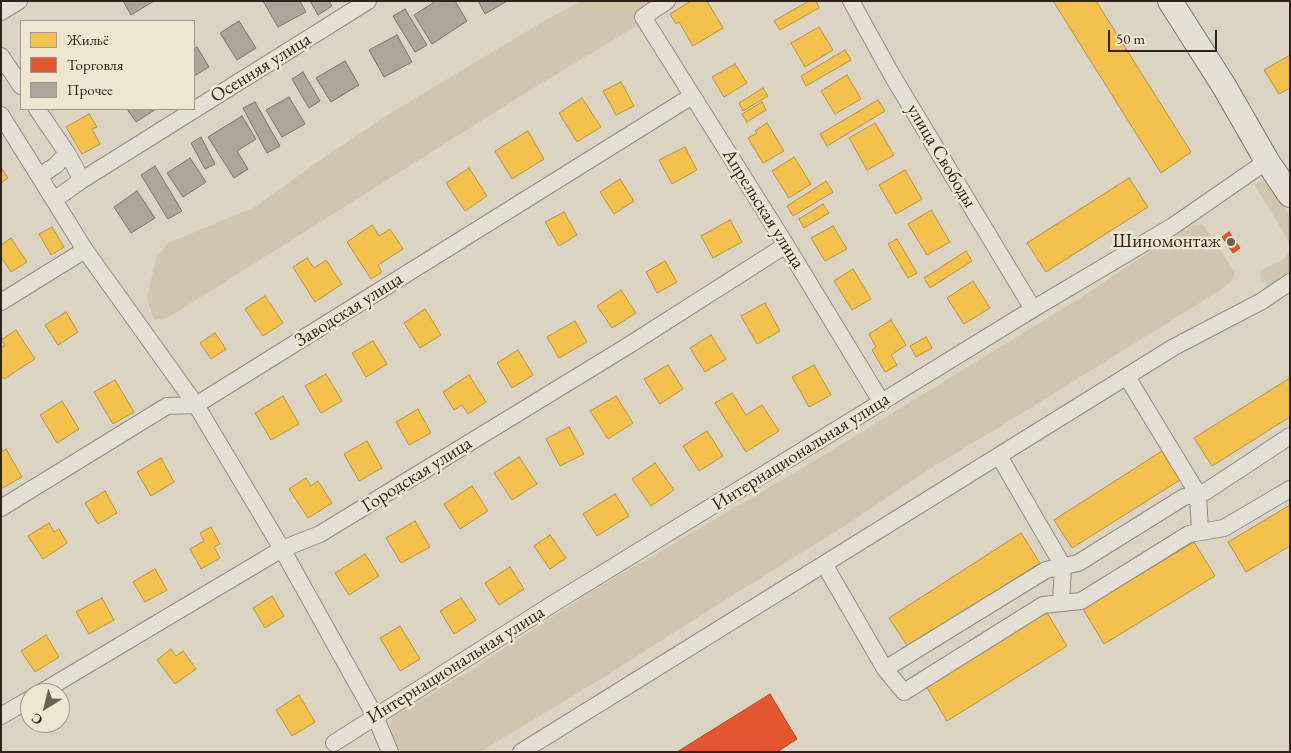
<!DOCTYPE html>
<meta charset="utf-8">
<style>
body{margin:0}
#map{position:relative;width:1291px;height:753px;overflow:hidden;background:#dcd4c2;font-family:"EB Garamond",serif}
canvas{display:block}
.frame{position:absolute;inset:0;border:2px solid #2f211b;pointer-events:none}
.legend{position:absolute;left:20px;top:20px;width:175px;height:90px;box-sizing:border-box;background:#efe6d0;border:1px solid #a29788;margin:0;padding:6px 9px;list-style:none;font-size:15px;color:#2f211b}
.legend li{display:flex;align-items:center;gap:10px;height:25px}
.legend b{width:25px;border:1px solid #a29788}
.north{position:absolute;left:20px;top:683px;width:50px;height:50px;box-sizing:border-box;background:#efe6d0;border:1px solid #a29788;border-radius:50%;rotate:216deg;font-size:14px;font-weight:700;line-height:20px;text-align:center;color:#2f211b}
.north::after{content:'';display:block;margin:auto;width:18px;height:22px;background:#6c6055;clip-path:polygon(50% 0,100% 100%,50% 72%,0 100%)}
.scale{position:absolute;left:1108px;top:30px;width:109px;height:22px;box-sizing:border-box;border:2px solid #2f211b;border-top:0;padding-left:6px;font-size:15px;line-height:18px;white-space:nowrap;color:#2f211b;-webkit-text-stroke:4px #efe6d0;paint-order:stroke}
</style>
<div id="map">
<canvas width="1291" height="753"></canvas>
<div class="frame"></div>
<ul class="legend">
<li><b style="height:14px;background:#f2c14e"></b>Жильё</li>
<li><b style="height:14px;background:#e4572e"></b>Торговля</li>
<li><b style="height:14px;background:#aca599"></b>Прочее</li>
</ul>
<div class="north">С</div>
<div class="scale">50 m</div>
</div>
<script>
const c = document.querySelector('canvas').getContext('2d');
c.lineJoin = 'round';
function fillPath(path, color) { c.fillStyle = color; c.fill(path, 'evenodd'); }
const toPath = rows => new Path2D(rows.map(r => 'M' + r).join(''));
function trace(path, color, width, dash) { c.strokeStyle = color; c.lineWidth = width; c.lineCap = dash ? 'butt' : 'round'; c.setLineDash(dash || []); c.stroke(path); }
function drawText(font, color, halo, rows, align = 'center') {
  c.font = font + ' "EB Garamond",serif'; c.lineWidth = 5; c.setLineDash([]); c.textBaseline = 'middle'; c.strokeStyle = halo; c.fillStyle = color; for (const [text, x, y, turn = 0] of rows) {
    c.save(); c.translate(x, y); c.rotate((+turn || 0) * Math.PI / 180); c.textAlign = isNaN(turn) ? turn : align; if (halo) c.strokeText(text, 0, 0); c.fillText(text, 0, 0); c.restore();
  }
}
const green = toPath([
 [582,1,678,1,532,89,169,317,154,320,147,299,156,258,168,243,255,207,319,161,391,113,549,18],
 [1266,180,1290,216,1290,247,1284,233,1255,186,1257,182],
 [1194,225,1203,225,1220,249,1235,273,1231,282,1222,289,1019,415,928,470,840,529,733,595,604,677,480,752,400,752,389,730,392,717,466,673,594,590,806,466,1077,300,1172,237],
 [1290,249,1290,276,1268,286,1262,281,1260,274,1264,269,1285,258]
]);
const homes = toPath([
 [691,1,707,1,723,28,693,46,679,22,676,24,670,14,691,1],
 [809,1,816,1,819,8,780,30,774,21,809,1],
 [1053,1,1096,1,1191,152,1161,173,1053,1],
 [819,27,833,50,805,67,791,43,819,27],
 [845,50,851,60,806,86,801,76,845,50],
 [1290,55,1290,88,1279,94,1264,70,1290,55],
 [735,64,747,83,724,97,712,77,735,64],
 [847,75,861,99,835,114,821,91,847,75],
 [621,82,634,106,616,115,603,91,621,82],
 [763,88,768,96,743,111,739,103,763,88],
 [582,98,601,127,577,142,559,113,582,98],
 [878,100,885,111,827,146,820,134,878,100],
 [762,102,766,110,747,122,742,114,762,102],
 [89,114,97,127,92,129,100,144,82,154,66,127,89,114],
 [767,123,784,151,763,163,748,138,757,133,755,131,767,123],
 [875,123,894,155,867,170,849,138,875,123],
 [528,131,544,159,512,179,495,151,528,131],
 [685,147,697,170,672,184,659,160,685,147],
 [794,157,811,184,789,198,772,171,794,157],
 [1,167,8,178,1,183,1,167],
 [469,168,487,196,465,211,446,183,469,168],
 [905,170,922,199,896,214,879,185,905,170],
 [1129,178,1148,207,1046,272,1027,243,1129,178],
 [620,179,634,201,614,214,600,192,620,179],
 [826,181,833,192,793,216,787,206,826,181],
 [823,204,829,213,804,228,799,219,823,204],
 [931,210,950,242,927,255,908,224,931,210],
 [564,212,577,235,559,246,545,222,564,212],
 [730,220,742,242,713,258,701,236,730,220],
 [372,225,379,236,390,229,403,249,378,265,382,272,371,279,347,242,372,225],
 [833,226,847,249,825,261,811,238,833,226],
 [52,227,64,247,51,255,39,234,52,227],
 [11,238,27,262,11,272,1,257,1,245,11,238],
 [897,239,917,273,908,278,888,244,897,239],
 [966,251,972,261,930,288,924,278,966,251],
 [307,258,314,268,326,260,342,284,315,302,293,267,307,258],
 [665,261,677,282,657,293,646,272,665,261],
 [853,269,871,299,852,310,834,281,853,269],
 [973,281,990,308,964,324,947,298,973,281],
 [621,290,636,313,612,328,597,306,621,290],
 [265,296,283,323,263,336,245,309,265,296],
 [765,303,780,331,757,344,741,316,765,303],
 [425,309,441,335,420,348,404,323,425,309],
 [66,312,78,332,58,345,45,325,66,312],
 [891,320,906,345,891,355,897,365,885,372,872,350,876,347,869,334,891,320],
 [575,321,587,342,559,358,547,337,575,321],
 [16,330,35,359,4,379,1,375,1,348,5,345,1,340,16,330],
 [215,333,226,349,211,359,200,343,215,333],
 [711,335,726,359,705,372,690,348,711,335],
 [926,337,932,348,916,357,910,346,926,337],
 [373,341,387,364,366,377,352,353,373,341],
 [518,350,533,375,512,388,497,363,518,350],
 [668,365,683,389,660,404,644,379,668,365],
 [814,365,831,395,809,407,792,377,814,365],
 [326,374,342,401,321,413,305,386,326,374],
 [469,375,486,402,468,414,462,405,454,410,443,392,469,375],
 [1290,378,1290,417,1212,466,1194,438,1290,378],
 [115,380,134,412,113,424,94,392,115,380],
 [732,393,746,415,762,405,779,431,746,452,715,403,732,393],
 [283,396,299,424,271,440,255,413,283,396],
 [616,396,633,423,608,439,590,411,616,396],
 [62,401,79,429,57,443,40,415,62,401],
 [418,409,431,433,409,445,396,422,418,409],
 [569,427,584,454,560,466,546,439,569,427],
 [707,431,723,456,699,471,683,446,707,431],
 [367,441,382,468,359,481,344,454,367,441],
 [6,449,22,477,1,489,1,452,6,449],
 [1162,451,1180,480,1072,548,1054,520,1162,451],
 [519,457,537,484,512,500,494,473,519,457],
 [161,458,174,482,151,496,137,472,161,458],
 [655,463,674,490,651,506,632,479,655,463],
 [306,478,311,486,318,481,332,503,308,518,289,489,306,478],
 [472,486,488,511,460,529,444,504,472,486],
 [105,491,117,513,98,524,85,503,105,491],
 [615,494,629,516,597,536,583,514,615,494],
 [1290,505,1290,546,1246,572,1228,542,1290,505],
 [415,521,430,547,401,563,386,538,415,521],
 [49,523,54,532,59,529,67,543,43,559,28,536,49,523],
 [211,527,220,544,214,547,220,558,201,569,190,549,204,541,200,533,211,527],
 [1021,533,1040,563,908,647,889,618,1021,533],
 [550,535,566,558,550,569,534,546,550,535],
 [1194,542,1215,576,1104,644,1083,609,1194,542],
 [365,554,379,576,349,595,335,573,365,554],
 [510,567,524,589,499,605,485,583,510,567],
 [155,569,167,590,145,602,133,582,155,569],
 [272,596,284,616,265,628,253,608,272,596],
 [102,598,114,620,89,634,76,612,102,598],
 [461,598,476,620,454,634,440,611,461,598],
 [1046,611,1067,646,947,721,926,686,1046,611],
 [400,626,420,659,400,671,380,638,400,626],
 [46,635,59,657,35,672,21,651,46,635],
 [171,649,176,656,183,651,196,669,175,684,157,660,171,649],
 [299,695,315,722,292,736,276,710,299,695]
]);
const shops = toPath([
 [1229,232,1240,248,1233,253,1222,237,1229,232],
 [770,694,797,739,777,752,677,752,770,694]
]);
const building = toPath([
 [123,1,154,1,131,15,123,1],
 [263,1,300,1,306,12,278,27,263,1],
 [310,1,329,1,332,6,318,15,310,1],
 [436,1,455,1,467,21,432,44,414,15,436,1],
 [478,1,507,1,485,14,478,1],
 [405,9,427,45,415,52,393,16,405,9],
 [239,21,256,48,237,60,220,33,239,21],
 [397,35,412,62,384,77,369,50,397,35],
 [197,47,209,67,194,76,194,49,197,47],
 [345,61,359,85,331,102,316,78,345,61],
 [303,72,320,101,309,108,292,79,303,72],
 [289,97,305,124,282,137,266,110,289,97],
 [255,102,280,146,267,153,243,108,255,102],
 [127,109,156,109,136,122,127,109],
 [242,116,256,139,237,151,248,169,234,178,208,137,242,116],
 [201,137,215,164,205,169,191,143,201,137],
 [190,158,206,182,183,197,167,173,190,158],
 [155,166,182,211,168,219,141,175,155,166],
 [137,191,155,218,131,233,114,207,137,191]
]);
const minor = toPath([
 [667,1,643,17,786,245,882,403],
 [851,1,893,77,1033,309],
 [1,12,19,1],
 [1,56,21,86],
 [37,109,67,153,56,165,40,176],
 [1,115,85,250,196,405,282,549,375,716,390,752],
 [67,153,82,180],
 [54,200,82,180,368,1],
 [1,302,85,250],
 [1127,377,1198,494,1200,532],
 [999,456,1063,566,1061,603],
 [1,508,167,406,196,405,692,96],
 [824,564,885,669,1046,570,1078,563,1184,497,1205,492,1290,436],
 [885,669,904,692,1043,605,1081,601,1189,534,1224,528,1290,489],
 [40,693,282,549,320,534,626,347,786,245],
 [1,716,30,699],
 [334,743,551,605,1033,309,1173,226,1267,161],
 [521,752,1174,347,1262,301,1290,282]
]);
const secondary = toPath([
 [1170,1,1224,86,1267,161,1290,195]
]);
const markers = [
 [1231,242,5,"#6c6055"]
];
const streetNames = [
 ["Осенняя улица",261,68,-32],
 ["улица Свободы",941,156,59],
 ["Апрельская улица",763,209,58],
 ["Заводская улица",349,310,-32],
 ["Интернациональная улица",801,452,-32],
 ["Городская улица",417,475,-32],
 ["Интернациональная улица",456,665,-32]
];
const poiNames = [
 ["Шиномонтаж",1221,242]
];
fillPath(green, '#d1c6ad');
fillPath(homes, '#f2c14e');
trace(homes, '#b8913f', 1);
fillPath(shops, '#e4572e');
trace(shops, '#ae4728', 1);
fillPath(building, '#aca599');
trace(building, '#79736a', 1);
trace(minor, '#918b81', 18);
trace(secondary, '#79736a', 26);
trace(minor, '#e4e0d6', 16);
trace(secondary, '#e4e0d6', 24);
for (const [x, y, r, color] of markers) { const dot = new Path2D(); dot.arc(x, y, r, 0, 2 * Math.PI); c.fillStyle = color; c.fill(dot); trace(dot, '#efe6d0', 2); }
drawText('19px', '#2f211b', '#efe6d0', streetNames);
drawText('19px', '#2f211b', '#efe6d0', poiNames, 'right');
</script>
